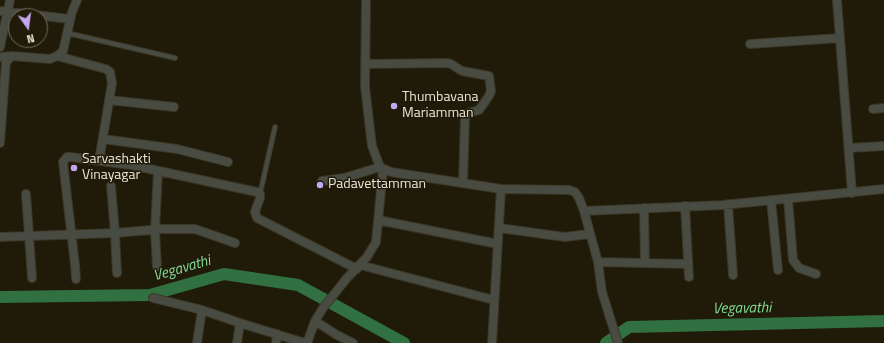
<!DOCTYPE html>
<style>
body{margin:0}
#map{position:relative;width:884px;height:343px;overflow:hidden;background:#201a08;font-family:"Titillium Web",sans-serif}
canvas{display:block}
.north{position:absolute;left:8px;top:8px;width:40px;height:40px;box-sizing:border-box;background:#201a08;border:1px solid #706b5c;border-radius:50%;rotate:166deg;font-size:11px;font-weight:700;line-height:16px;text-align:center;color:#e9e4d9}
.north::after{content:'';display:block;margin:auto;width:14px;height:18px;background:#c4a7f1;clip-path:polygon(50% 0,100% 100%,50% 72%,0 100%)}
</style>
<div id="map">
<canvas width="884" height="343"></canvas>
<div class="north">N</div>
</div>
<script>
const c = document.querySelector('canvas').getContext('2d');
c.lineJoin = 'round';
const toPath = rows => new Path2D(rows.map(r => 'M' + r).join(''));
function trace(path, color, width, dash) { c.strokeStyle = color; c.lineWidth = width; c.lineCap = dash ? 'butt' : 'round'; c.setLineDash(dash || []); c.stroke(path); }
function drawText(font, color, halo, rows, align = 'center') {
  c.font = font + ' "Titillium Web",sans-serif'; c.lineWidth = 3; c.setLineDash([]); c.textBaseline = 'middle'; c.strokeStyle = halo; c.fillStyle = color; for (const [text, x, y, turn = 0] of rows) {
    c.save(); c.translate(x, y); c.rotate((+turn || 0) * Math.PI / 180); c.textAlign = isNaN(turn) ? turn : align; if (halo) c.strokeText(text, 0, 0); c.fillText(text, 0, 0); c.restore();
  }
}
const river = toPath([
 [0,297,150,295,224,274,298,285,404,343],
 [606,343,629,327,884,321]
]);
const service = toPath([
 [67,33,175,58],
 [260,194,275,127]
]);
const minor = toPath([
 [366,0,365,87,372,146,380,167,391,172,501,189,569,190,575,192,579,198,584,211,598,262,602,292,618,343],
 [837,0,852,193],
 [0,11,70,19],
 [750,44,840,38],
 [0,47,10,0],
 [57,56,106,69,110,72,112,83,99,161],
 [0,57,12,56],
 [365,64,448,63,451,64,462,71,489,76,491,91,489,96,479,110,468,113,465,117,463,183],
 [109,100,174,107],
 [873,109,884,108],
 [103,139,177,149,228,162],
 [0,143,6,62,12,56,50,59,57,56,63,51,72,12,77,0],
 [849,148,884,146],
 [322,181,344,178,380,167],
 [111,186,115,233,162,229,195,229,235,243],
 [26,194,32,278],
 [788,199,793,260,799,268,816,274],
 [771,200,778,270],
 [728,204,733,275],
 [685,206,689,277],
 [644,208,645,263],
 [584,211,723,205,884,189],
 [378,220,498,244],
 [499,228,565,237,589,234],
 [0,237,115,233,117,273],
 [598,262,688,264],
 [360,265,494,300],
 [157,267,155,230,158,171],
 [76,279,75,265,63,162,67,157,70,157,131,165,257,192,260,194,260,198,255,212,257,218,357,269],
 [153,298,202,310],
 [315,321,337,335,353,343],
 [197,343,202,310,240,323],
 [237,343,240,323,305,343],
 [276,343,277,334],
 [307,343,315,321,323,308,347,278,367,257,376,242,383,169],
 [492,343,501,189]
]);
const markers = [
 [394,106,4,"#c4a7f1"],
 [74,168,4,"#c4a7f1"],
 [320,185,4,"#c4a7f1"]
];
const poiNames = [
 ["Thumbavana",402,98],
 ["Mariamman",402,114],
 ["Sarvashakti",82,160],
 ["Vinayagar",82,176],
 ["Padavettamman",328,185]
];
const waterNames = [
 ["Vegavathi",182,269,-16],
 ["Vegavathi",742,309,-1]
];
trace(river, '#307041', 12);
trace(service, '#3c3625', 6);
trace(minor, '#3c3625', 10);
trace(service, '#484b42', 4);
trace(minor, '#484b42', 8);
for (const [x, y, r, color] of markers) { const dot = new Path2D(); dot.arc(x, y, r, 0, 2 * Math.PI); c.fillStyle = color; c.fill(dot); trace(dot, '#201a08', 1.5); }
drawText('14px', '#e9e4d9', '#201a08', poiNames, 'left');
drawText('italic 15px', '#82db96', '#201a08', waterNames);
</script>
